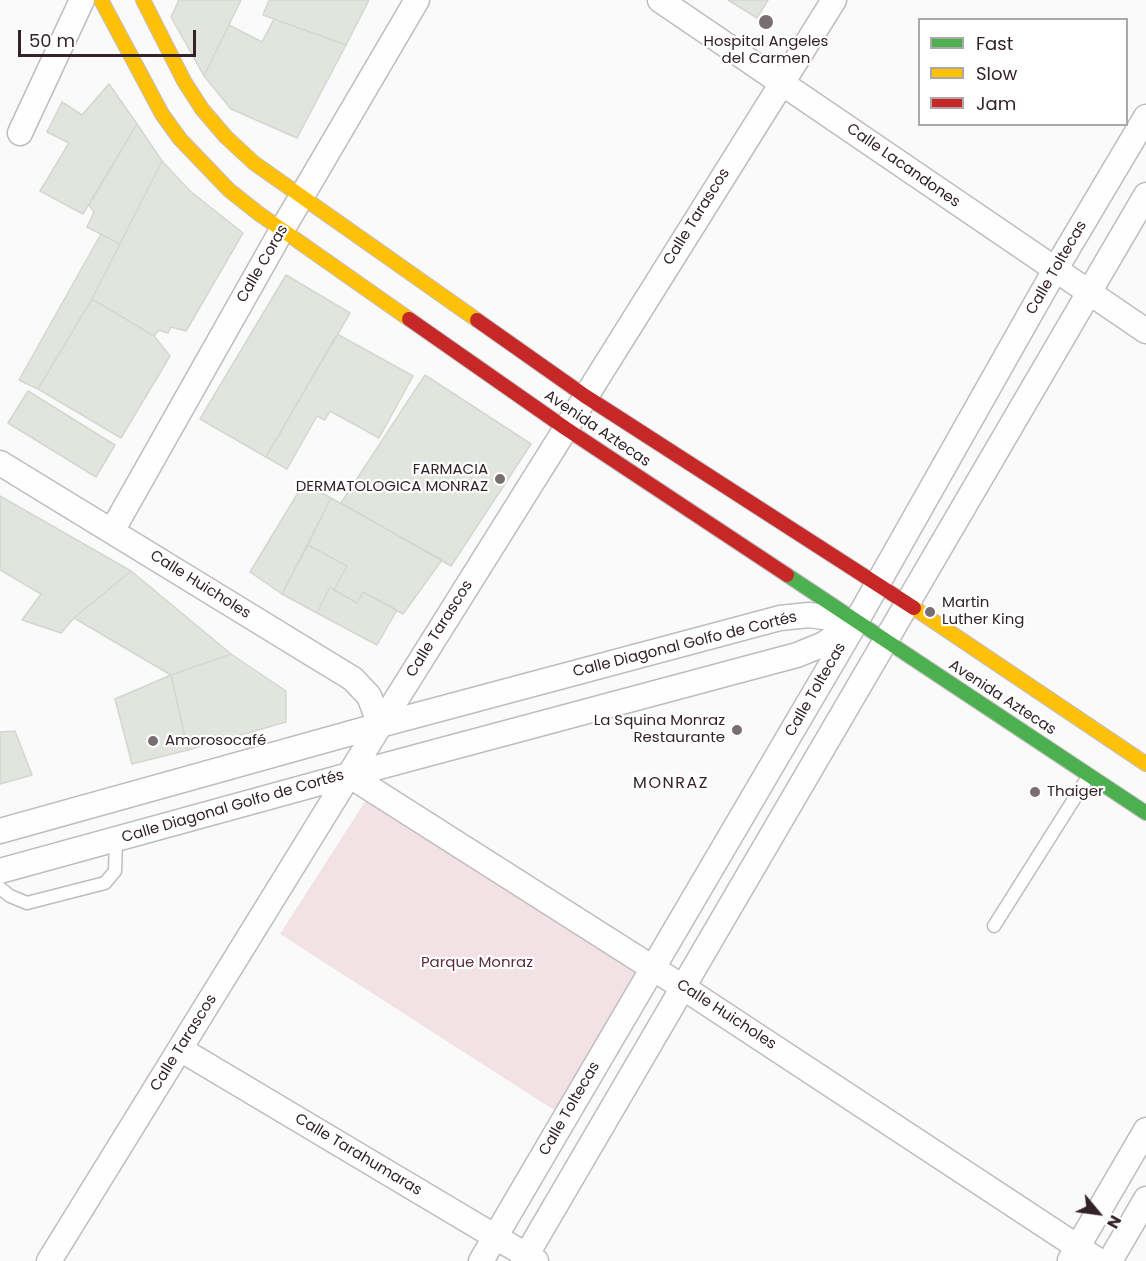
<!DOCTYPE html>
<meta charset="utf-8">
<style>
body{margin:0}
#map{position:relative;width:1146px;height:1261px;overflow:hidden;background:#fafafa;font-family:Poppins,sans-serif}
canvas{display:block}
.legend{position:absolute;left:918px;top:18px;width:210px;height:108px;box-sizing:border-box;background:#fff;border:2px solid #ada7a9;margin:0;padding:8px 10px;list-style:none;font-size:18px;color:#332327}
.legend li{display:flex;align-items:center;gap:12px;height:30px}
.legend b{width:30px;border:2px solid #ada7a9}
.north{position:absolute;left:1068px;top:1183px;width:60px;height:60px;-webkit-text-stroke:4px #fff;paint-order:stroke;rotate:119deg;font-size:16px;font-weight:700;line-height:24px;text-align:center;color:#332327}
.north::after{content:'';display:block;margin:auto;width:21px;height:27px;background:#332327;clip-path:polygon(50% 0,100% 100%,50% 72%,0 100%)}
.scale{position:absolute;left:18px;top:30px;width:178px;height:27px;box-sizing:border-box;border:3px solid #332327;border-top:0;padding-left:8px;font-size:18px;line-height:21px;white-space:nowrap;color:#332327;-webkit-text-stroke:4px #fff;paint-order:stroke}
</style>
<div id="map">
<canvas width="1146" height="1261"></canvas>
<ul class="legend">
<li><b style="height:8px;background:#4caf50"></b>Fast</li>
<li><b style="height:8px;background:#ffc107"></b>Slow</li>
<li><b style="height:8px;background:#c62828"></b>Jam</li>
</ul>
<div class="north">N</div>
<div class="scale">50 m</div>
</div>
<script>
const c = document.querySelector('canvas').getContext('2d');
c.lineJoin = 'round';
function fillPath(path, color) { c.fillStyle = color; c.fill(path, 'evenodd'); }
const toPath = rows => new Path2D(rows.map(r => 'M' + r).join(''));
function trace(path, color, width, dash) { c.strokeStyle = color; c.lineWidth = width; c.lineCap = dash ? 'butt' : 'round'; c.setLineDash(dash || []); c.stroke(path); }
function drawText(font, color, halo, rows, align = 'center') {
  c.font = font + ' Poppins,sans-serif'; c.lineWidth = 4.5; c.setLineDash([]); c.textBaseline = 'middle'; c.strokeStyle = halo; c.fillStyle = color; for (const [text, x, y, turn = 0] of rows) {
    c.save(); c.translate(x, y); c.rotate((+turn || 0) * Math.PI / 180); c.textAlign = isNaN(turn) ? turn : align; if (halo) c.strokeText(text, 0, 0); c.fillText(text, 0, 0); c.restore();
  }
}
const green = toPath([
 [368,797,642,973,554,1110,280,934]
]);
const building = toPath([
 [179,0,241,0,204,76,171,17,179,0],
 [269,0,369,0,346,45,263,15,269,0],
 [728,0,768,0,757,18,728,0],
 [274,19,346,45,297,138,231,109,204,76,229,25,262,42,274,19],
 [109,84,137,124,83,214,40,191,69,143,47,132,62,102,82,115,109,84],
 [137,124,162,161,120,244,87,227,94,212,89,205,137,124],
 [162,161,190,191,243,233,186,331,171,327,168,333,159,330,154,336,92,299,162,161],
 [101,234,120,244,92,299,38,389,19,380,101,234],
 [286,275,350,313,266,457,200,419,286,275],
 [92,299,154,336,170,356,121,438,38,389,92,299],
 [337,334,413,376,379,438,330,411,325,420,317,416,287,469,266,457,337,334],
 [425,375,531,444,451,566,341,503,425,375],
 [28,391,115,445,96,477,8,423,28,391],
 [304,483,331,498,282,594,250,572,304,483],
 [0,496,131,571,74,618,61,633,22,620,41,594,0,570,0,496],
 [331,498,442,560,403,614,363,592,357,603,334,590,347,566,308,545,331,498],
 [308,545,347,566,334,590,330,587,317,613,282,594,308,545],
 [131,571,231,654,171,675,74,618,131,571],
 [330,587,357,603,363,592,397,610,377,645,317,613,330,587],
 [231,654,286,691,286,722,188,750,171,675,231,654],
 [171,675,188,750,132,764,115,699,171,675],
 [15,731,32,775,0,784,0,732,15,731]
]);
const lane = toPath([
 [0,888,10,896,27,903,105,883,115,871,116,839],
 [994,926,1088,777]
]);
const street = toPath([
 [660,0,1146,331],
 [20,133,82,0],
 [0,463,353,679,369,696,380,725],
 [112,531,282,230,417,0],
 [349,775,684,988,1099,1261],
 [0,831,380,725,780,618,809,615,851,621],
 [0,871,349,775,797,655,824,644,852,625],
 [180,1049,536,1261],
 [1070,1260,1146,1130],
 [49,1261,349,775,834,0],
 [481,1261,856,622,1055,270,1146,117],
 [523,1261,1146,195],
 [1110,1261,1146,1199]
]);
const fast = toPath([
 [787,575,1146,813]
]);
const slow = toPath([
 [101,0,162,114,180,139,229,190,258,213,409,319],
 [143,0,184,81,202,109,226,137,254,163,477,320],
 [914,608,1146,764]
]);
const jam = toPath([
 [409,319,565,428,787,575],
 [477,320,585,396,914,608]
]);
const markers = [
 [766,22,8,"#796e71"],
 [500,479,6,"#796e71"],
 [930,612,6,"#796e71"],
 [737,730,6,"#796e71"],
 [153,741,6,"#796e71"],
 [1035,792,6,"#796e71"]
];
const poiNames = [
 ["Hospital Angeles",766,42,"center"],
 ["del Carmen",766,59,"center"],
 ["FARMACIA",488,470,"right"],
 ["DERMATOLOGICA MONRAZ",488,487,"right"],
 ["Martin",942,603],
 ["Luther King",942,620],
 ["La Squina Monraz",725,721,"right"],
 ["Restaurante",725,738,"right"],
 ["Amorosocafé",165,741],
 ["Thaiger",1047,792]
];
const streetNames = [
 ["Calle Lacandones",903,166,35],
 ["Calle Tarascos",697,217,-58],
 ["Calle Coras",263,264,-60],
 ["Calle Toltecas",1057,268,-60],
 ["Avenida Aztecas",597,429,34],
 ["Calle Huicholes",200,585,32],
 ["Calle Tarascos",440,629,-58],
 ["Calle Diagonal Golfo de Cortés",685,645,-14],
 ["Calle Toltecas",816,690,-60],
 ["Avenida Aztecas",1002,698,33],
 ["Calle Diagonal Golfo de Cortés",233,807,-16],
 ["Calle Huicholes",726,1015,33],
 ["Calle Tarascos",184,1043,-58],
 ["Calle Toltecas",570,1109,-60],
 ["Calle Tarahumaras",358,1155,31]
];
const parkNames = [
 ["Parque Monraz",477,963]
];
const neighbourhoodNames = [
 ["MONRAZ",671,784]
];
fillPath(green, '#f2e2e5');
fillPath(building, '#e2e5de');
trace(building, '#d4d7d0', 1.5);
trace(lane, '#c2bbbd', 15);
trace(street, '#c2bbbd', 27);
trace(fast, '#c2bbbd', 16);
trace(slow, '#c2bbbd', 16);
trace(jam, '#c2bbbd', 16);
trace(lane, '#fefefe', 12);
trace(street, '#fefefe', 24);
trace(fast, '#4caf50', 14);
trace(slow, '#ffc107', 14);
trace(jam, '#c62828', 14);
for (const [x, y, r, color] of markers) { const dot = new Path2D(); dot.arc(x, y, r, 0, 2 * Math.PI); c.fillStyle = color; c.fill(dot); trace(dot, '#fff', 2); }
drawText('15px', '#332327', '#fff', poiNames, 'left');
drawText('15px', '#332327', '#fff', streetNames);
drawText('15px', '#5e2c3a', '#fff', parkNames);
c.letterSpacing = '1.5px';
drawText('16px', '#332327', '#fff', neighbourhoodNames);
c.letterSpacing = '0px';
</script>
